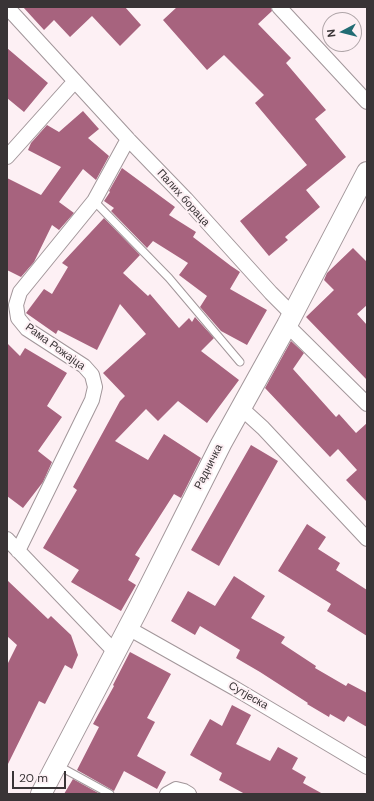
<!DOCTYPE html>
<meta charset="utf-8">
<style>
body{margin:0}
#map{position:relative;width:374px;height:801px;overflow:hidden;background:#fdf0f4;font-family:"DM Sans",sans-serif}
canvas{display:block}
.frame{position:absolute;inset:0;border:8px solid #393436;pointer-events:none}
.north{position:absolute;left:322px;top:12px;width:40px;height:40px;box-sizing:border-box;background:#fdf0f4;border:1px solid #afa5a8;border-radius:50%;rotate:263deg;font-size:11px;font-weight:700;line-height:16px;text-align:center;color:#393436}
.north::after{content:'';display:block;margin:auto;width:14px;height:18px;background:#226c74;clip-path:polygon(50% 0,100% 100%,50% 72%,0 100%)}
.scale{position:absolute;left:12px;top:771px;width:54px;height:18px;box-sizing:border-box;border:2px solid #393436;border-top:0;padding-left:5px;font-size:12px;line-height:14px;white-space:nowrap;color:#393436;-webkit-text-stroke:3px #fdf0f4;paint-order:stroke}
</style>
<div id="map">
<canvas width="374" height="801"></canvas>
<div class="frame"></div>
<div class="north">N</div>
<div class="scale">20 m</div>
</div>
<script>
const c = document.querySelector('canvas').getContext('2d');
c.lineJoin = 'round';
function fillPath(path, color) { c.fillStyle = color; c.fill(path, 'evenodd'); }
const toPath = rows => new Path2D(rows.map(r => 'M' + r).join(''));
function trace(path, color, width, dash) { c.strokeStyle = color; c.lineWidth = width; c.lineCap = dash ? 'butt' : 'round'; c.setLineDash(dash || []); c.stroke(path); }
function drawText(font, color, halo, rows, align = 'center') {
  c.font = font + ' "DM Sans",sans-serif'; c.lineWidth = 4; c.setLineDash([]); c.textBaseline = 'middle'; c.strokeStyle = halo; c.fillStyle = color; for (const [text, x, y, turn = 0] of rows) {
    c.save(); c.translate(x, y); c.rotate((+turn || 0) * Math.PI / 180); c.textAlign = isNaN(turn) ? turn : align; if (halo) c.strokeText(text, 0, 0); c.fillText(text, 0, 0); c.restore();
  }
}
const building = toPath([
 [23,7,125,7,141,25,120,46,92,16,70,37,54,20,44,30],
 [177,7,271,7,272,11,258,24,291,58,286,63,326,110,315,119,346,157,306,190,320,207,285,237,288,240,269,256,240,221,307,165,255,103,264,95,224,55,207,70,163,20],
 [7,48,48,83,24,112,7,98],
 [83,111,99,129,88,138,109,156,96,180,83,169,59,202,74,213,59,230,52,225,34,262,21,277,7,270,7,178,41,195,61,167,28,150,31,143,47,125,59,132],
 [122,168,175,207,169,215,196,232,193,237,231,266,240,272,230,289,267,310,247,345,221,331,200,307,207,296,179,275,188,263,153,241,147,248,111,211,114,208,104,201,110,192,109,191],
 [104,218,140,255,123,273,148,296,150,294,179,328,189,318,192,322,195,317,214,338,201,351,239,380,207,423,178,401,158,421,146,409,115,441,148,460,164,434,201,458,181,498,174,494,135,555,140,558,128,580,136,585,121,611,71,582,79,570,43,548,77,490,73,487,120,401,125,396,103,373,146,334,120,304,97,350,58,330,56,334,26,313,44,289,52,294,68,267,62,263],
 [353,248,367,262,367,305,357,314,367,325,367,380,306,317,334,290,324,280,327,273],
 [291,341,304,353,293,369,336,417,339,414,356,433,367,423,367,502,346,480,357,470,338,449,330,457,265,388],
 [7,343,20,356,25,348,67,373,47,406,62,417,38,451,52,462,43,482,23,508,7,496],
 [251,445,278,461,219,566,191,550],
 [307,524,326,537,318,549,340,563,336,570,367,590,367,636,327,611,331,604,278,571],
 [234,576,265,596,251,618,285,637,281,643,316,666,315,668,346,686,348,683,367,693,367,727,348,716,344,722,330,714,329,717,307,704,308,703,260,672,236,658,240,650,200,626,195,635,171,621,188,591,215,606],
 [7,580,48,619,51,616,71,635,78,655,72,669,65,665,45,704,39,701,7,766,7,665,17,645,7,636],
 [130,652,171,674,147,718,155,722,137,756,166,772,157,789,124,771,114,791,77,770,99,727,93,724,114,686,113,685],
 [232,705,251,715,236,744,270,761,278,747,298,758,292,769,306,777,303,783,323,794,245,794,219,780,222,773,190,755,210,719,222,726],
 [73,779,100,794,64,794]
]);
const lane = toPath([
 [94,201,169,278,240,362],
 [57,765,110,794]
]);
const street = toPath([
 [7,7,128,139,186,199,271,293,292,314],
 [279,7,367,102],
 [7,157,75,81],
 [287,325,367,404],
 [241,408,263,428,367,539],
 [7,539,115,652],
 [18,551,92,400,95,387,92,375,84,366,27,329,18,318,16,305,20,292,94,201,128,139],
 [128,628,236,689,367,767],
 [167,794,176,789,184,791,189,794]
]);
const secondary = toPath([
 [41,794,137,611,221,444,287,325,367,172]
]);
const streetNames = [
 ["Палих бораца",183,198,48],
 ["Рама Рожајца",55,347,36],
 ["Радничка",209,467,-63],
 ["Сутјеска",248,696,30]
];
fillPath(building, '#a7637e');
trace(lane, '#a2969a', 9);
trace(street, '#a2969a', 16);
trace(secondary, '#a2969a', 22);
trace(lane, '#fff', 7);
trace(street, '#fff', 14);
trace(secondary, '#fff', 20);
drawText('11px', '#393436', '#fdf0f4', streetNames);
</script>
